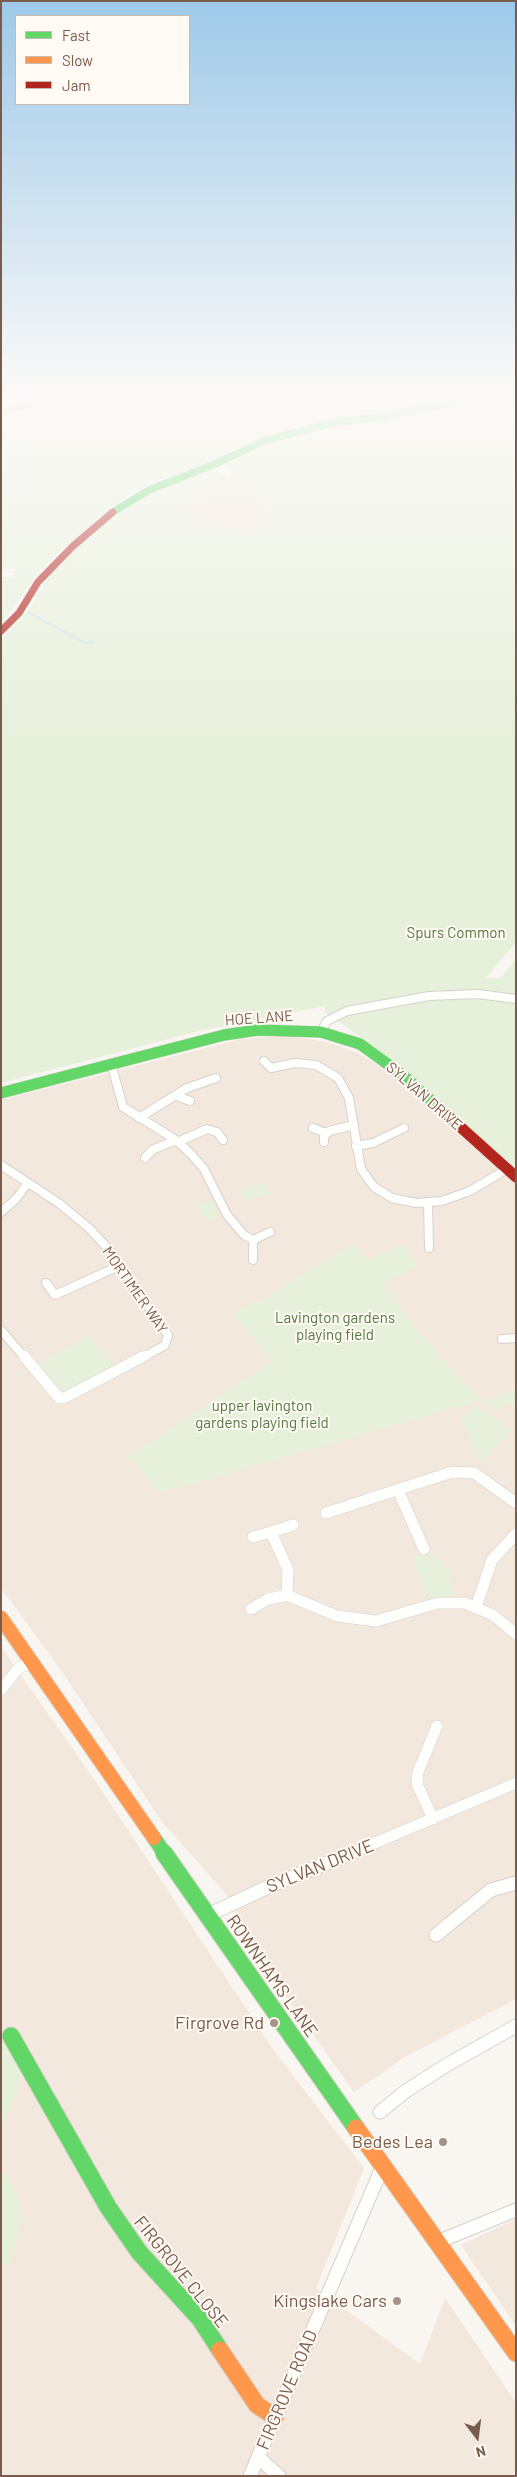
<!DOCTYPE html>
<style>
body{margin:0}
#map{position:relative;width:517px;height:2477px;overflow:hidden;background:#f9f5f0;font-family:Barlow,sans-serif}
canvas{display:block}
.frame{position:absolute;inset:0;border:2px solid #7a5c4d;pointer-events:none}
.legend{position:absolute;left:15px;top:15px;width:175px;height:90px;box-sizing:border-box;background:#fffaf3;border:1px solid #cabbb1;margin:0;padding:6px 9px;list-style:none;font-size:15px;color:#7a5c4d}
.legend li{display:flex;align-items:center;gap:10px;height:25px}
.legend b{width:25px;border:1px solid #cabbb1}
.north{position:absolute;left:452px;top:2412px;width:50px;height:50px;-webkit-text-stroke:4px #fffaf3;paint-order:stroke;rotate:165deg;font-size:14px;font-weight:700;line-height:20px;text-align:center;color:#7a5c4d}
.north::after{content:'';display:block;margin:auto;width:18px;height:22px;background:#7a5c4d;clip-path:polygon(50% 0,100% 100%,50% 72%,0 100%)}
</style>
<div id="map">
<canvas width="517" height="2477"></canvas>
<div class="frame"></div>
<ul class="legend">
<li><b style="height:6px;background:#63d668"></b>Fast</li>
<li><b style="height:6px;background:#ff974d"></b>Slow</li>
<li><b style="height:6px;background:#b3261e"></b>Jam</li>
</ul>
<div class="north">N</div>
</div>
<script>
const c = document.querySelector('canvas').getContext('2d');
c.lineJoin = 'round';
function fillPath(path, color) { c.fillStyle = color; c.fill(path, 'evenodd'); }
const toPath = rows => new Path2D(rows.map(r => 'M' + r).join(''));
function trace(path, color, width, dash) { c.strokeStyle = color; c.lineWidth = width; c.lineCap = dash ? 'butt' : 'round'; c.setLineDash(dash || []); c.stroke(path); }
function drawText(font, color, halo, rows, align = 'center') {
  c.font = font + ' Barlow,sans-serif'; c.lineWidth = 4; c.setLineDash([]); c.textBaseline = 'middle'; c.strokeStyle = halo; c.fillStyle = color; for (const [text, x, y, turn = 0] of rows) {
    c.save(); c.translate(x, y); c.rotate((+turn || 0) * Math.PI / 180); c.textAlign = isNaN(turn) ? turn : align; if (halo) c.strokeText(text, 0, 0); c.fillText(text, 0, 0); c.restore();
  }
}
const residential = toPath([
 [322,403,379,419,386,427,341,434,330,424,337,423,333,420,316,413,306,412],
 [234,477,237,481,255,482,272,525,263,526,248,533,213,526,205,530,192,525,202,521,182,506,208,497,198,487],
 [287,1036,327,1042,358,1053,385,1069,516,1184,516,1999,405,2057,354,2092,265,1967,226,1894,163,1823,61,1670,1,1588,1,1100,242,1039],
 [1,1647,96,1782,275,2052,364,2168,316,2288,420,2364,445,2298,516,2403,516,2476,1,2476],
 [516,2219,516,2326,461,2245]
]);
const green = toPath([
 [58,399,455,399,355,418,353,413,322,403,307,412,315,413,333,420,270,437,212,462,150,485,125,498,71,541,40,571,1,624,1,577,14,577,16,569,1,569,1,416],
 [484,400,498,401,516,420,516,942,486,978,501,978,516,959,516,1169,405,1069,325,1012,326,1006,199,1031,1,1083,1,639,30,608,49,576,89,536,146,494,185,477,216,467,227,479,198,486,208,497,183,506,202,521,193,525,205,530,213,526,248,533,263,526,271,525,267,510,255,483,237,481,223,465,224,463,282,437,330,424,341,434,385,427,379,419,450,403],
 [262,1182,272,1195,245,1200,239,1192],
 [213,1200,213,1209,218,1217,208,1222,196,1205],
 [354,1244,366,1260,403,1244,417,1266,382,1283,404,1314,445,1363,481,1400,498,1398,516,1388,516,1401,496,1410,481,1400,160,1493,128,1457,272,1361,233,1315,250,1303,265,1300,279,1288],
 [90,1335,114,1367,69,1391,58,1389,37,1364],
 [476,1406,511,1432,480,1463,461,1418],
 [431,1552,448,1570,451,1581,451,1595,428,1598,411,1557],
 [1,2043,7,2043,20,2069,16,2097,1,2125],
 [1,2170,15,2189,22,2212,10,2264,1,2263]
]);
const stream = toPath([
 [29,613,85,643,94,642]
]);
const streetFar3 = toPath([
 [499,399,516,402]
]);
const streetFar2 = toPath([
 [321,1032,327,1021,347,1011,429,996,478,994,516,999],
 [264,1061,271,1068,295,1063,316,1065,338,1078,349,1098,361,1169,374,1187,392,1198,416,1203,442,1201,470,1191,507,1169],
 [111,1063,123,1107,176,1140,192,1155,204,1169,227,1215,244,1235,253,1240,270,1232],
 [177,1096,190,1101],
 [139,1118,187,1088,216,1078],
 [313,1128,326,1133],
 [178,1142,207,1129,217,1132,223,1140],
 [324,1142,324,1137,329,1131,354,1125],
 [356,1146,373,1143,404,1128],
 [145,1158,152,1150,176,1140],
 [1,1165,60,1204,90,1229,113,1254,119,1266,168,1335,165,1345,142,1358],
 [428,1203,429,1248],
 [1,1212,16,1199,27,1184],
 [253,1240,253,1260],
 [46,1283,55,1295,119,1266],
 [1,1330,25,1358],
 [502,1339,516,1338]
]);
const streetFar1 = toPath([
 [24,1356,59,1398,64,1398,144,1356],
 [398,1490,424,1549],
 [326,1513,452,1472,474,1473,516,1503],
 [293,1525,271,1532,288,1570,287,1595,337,1616,376,1621,438,1603,465,1603,493,1615,516,1634],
 [253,1537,271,1532],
 [476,1607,492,1560,516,1534],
 [251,1609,268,1599,287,1595],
 [1,1690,18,1669,31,1661],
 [433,1819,417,1784,418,1772,437,1726],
 [349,1854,516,1783]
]);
const street = toPath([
 [208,1915,270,1886,352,1853],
 [436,1935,491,1890,516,1883],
 [380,2112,406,2091,445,2066,516,2026],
 [437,2242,516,2210],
 [258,2457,279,2476],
 [250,2476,382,2168]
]);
const fastFar3 = toPath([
 [113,512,149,490,215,464,266,440,337,422,381,417,468,399]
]);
const fastFar2 = toPath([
 [1,1093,224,1035,258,1030,321,1032,360,1044,404,1076,446,1114]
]);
const fastFar1 = toPath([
 [154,1838,165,1854]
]);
const fast = toPath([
 [164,1853,356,2128],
 [11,2036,108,2207,139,2252,200,2319,220,2350]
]);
const slowFar2 = toPath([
 [1,412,46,399]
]);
const slowFar1 = toPath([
 [1,1618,154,1838]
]);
const slow = toPath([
 [356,2128,516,2353],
 [220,2350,257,2405,275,2417]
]);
const jamFar1 = toPath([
 [1,631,19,613,38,582,73,546,113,512]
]);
const jam = toPath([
 [446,1114,516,1177]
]);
const markers = [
 [274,2023,5,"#a69286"],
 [443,2142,5,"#a69286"],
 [397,2301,5,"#a69286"]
];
const parkNames = [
 ["Spurs Common",456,933],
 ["Lavington gardens",335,1318],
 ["playing field",335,1335],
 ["upper lavington",262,1406],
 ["gardens playing field",262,1423]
];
const streetNames = [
 ["HOE LANE",259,1018,-4],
 ["SYLVAN DRIVE",424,1096,41],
 ["MORTIMER WAY",135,1290,55]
];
const nearStreetnames = [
 ["SYLVAN DRIVE",320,1866,-22],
 ["ROWNHAMS LANE",272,1976,55],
 ["FIRGROVE CLOSE",181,2272,51],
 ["FIRGROVE ROAD",287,2390,-67]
];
const nearPoinames = [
 ["Firgrove Rd",264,2023],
 ["Bedes Lea",433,2142],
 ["Kingslake Cars",387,2301]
];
fillPath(residential, '#f2e8de');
fillPath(green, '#e7f0db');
trace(stream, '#d0e8ea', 2.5);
trace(streetFar3, '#d7d1cb', 6);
trace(streetFar2, '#d7d1cb', 10);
trace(streetFar1, '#d7d1cb', 12);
trace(street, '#d7d1cb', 15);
trace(fastFar3, '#d9d2cb', 8);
trace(fastFar2, '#d9d2cb', 12);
trace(fastFar1, '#d9d2cb', 16);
trace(fast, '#d9d2cb', 19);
trace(slowFar2, '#d9d2cb', 8);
trace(slowFar1, '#d9d2cb', 16);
trace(slow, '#d9d2cb', 19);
trace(jamFar1, '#d9d2cb', 8);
trace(jam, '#d9d2cb', 12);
trace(streetFar3, '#fefefd', 5);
trace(streetFar2, '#fefefd', 8);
trace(streetFar1, '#fefefd', 11);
trace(street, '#fefefd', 13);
trace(fastFar3, '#63d668', 7);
trace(fastFar2, '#63d668', 11);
trace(fastFar1, '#63d668', 14);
trace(fast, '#63d668', 17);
trace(slowFar2, '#ff974d', 7);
trace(slowFar1, '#ff974d', 14);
trace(slow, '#ff974d', 17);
trace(jamFar1, '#b3261e', 7);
trace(jam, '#b3261e', 11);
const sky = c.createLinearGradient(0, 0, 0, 746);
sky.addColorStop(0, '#9ec9e9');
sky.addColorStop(0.53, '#fcfaf8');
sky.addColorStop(1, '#fcfaf800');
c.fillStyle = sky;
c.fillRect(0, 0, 517, 746);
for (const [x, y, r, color] of markers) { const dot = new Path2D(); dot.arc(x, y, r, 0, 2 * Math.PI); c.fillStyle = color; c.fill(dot); trace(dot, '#fffaf3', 2); }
drawText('15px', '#537a41', '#fffaf3', parkNames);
drawText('15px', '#7a5c4d', '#fffaf3', streetNames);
drawText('18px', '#7a5c4d', '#fffaf3', nearStreetnames);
drawText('18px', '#7a5c4d', '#fffaf3', nearPoinames, 'right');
</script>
